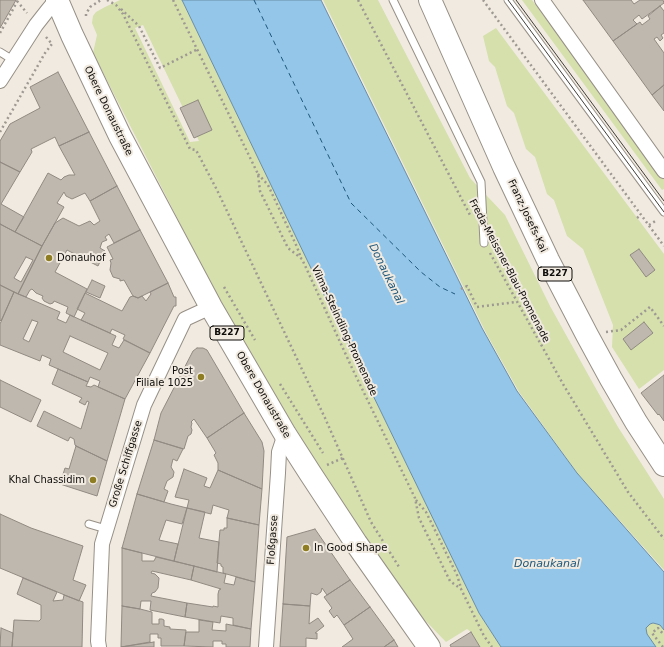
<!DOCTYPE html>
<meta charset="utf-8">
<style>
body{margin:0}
canvas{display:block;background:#f1eae0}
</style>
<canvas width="664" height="647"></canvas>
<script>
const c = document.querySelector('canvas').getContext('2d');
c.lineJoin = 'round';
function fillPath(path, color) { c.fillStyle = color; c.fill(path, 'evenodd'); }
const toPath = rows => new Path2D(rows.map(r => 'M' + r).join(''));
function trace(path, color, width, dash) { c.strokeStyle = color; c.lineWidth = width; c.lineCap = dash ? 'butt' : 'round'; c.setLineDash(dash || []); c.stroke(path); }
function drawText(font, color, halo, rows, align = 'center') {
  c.font = font + ' "DejaVu Sans",sans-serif'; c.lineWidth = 4; c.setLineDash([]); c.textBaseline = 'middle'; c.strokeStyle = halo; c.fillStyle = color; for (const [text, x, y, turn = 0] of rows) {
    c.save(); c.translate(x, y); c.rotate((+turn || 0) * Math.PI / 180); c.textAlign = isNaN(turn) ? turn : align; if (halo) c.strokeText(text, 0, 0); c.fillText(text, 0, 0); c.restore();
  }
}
const green = toPath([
 [120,0,182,0,308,262,479,613,501,647,480,647,471,632,467,629,446,642,419,614,380,561,323,473,272,391,213,288,93,53,97,35,92,23,93,16,96,12,105,7],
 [143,25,199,141,190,142,135,28],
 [323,0,378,0,470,178,505,215,550,306,595,387,618,427,664,499,664,570,578,474,519,392,486,333],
 [522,0,532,0,664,179,664,189,662,190],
 [496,28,664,254,664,370,639,389,612,347,613,325,583,249,567,236,554,200,547,194,535,157,526,149,514,113,507,106,495,67,489,61,483,36],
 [653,623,657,624,660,625,664,630,664,647,656,647,647,634,646,628,650,624]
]);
const water = toPath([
 [182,0,321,0,482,328,517,391,577,473,664,572,664,630,660,625,657,624,653,623,650,624,646,628,647,634,656,647,501,647,479,613,308,262,182,0]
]);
const ferry = toPath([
 [254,0,351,203,421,272,440,287,455,294]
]);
const building = toPath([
 [0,0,16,0,0,28,0,0],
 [583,0,631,0,634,4,640,0,663,0,664,3,642,19,639,15,633,20,637,24,613,41,583,0],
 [660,6,664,11,664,33,661,35,663,38,660,41,657,37,654,39,664,53,664,85,652,95,613,41,640,22,642,25,650,19,648,16,660,6],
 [58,72,89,132,59,146,55,137,31,149,32,152,20,172,0,162,0,141,10,124,40,108,30,87,58,72],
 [664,85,664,111,652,95,664,85],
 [198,100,212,130,194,138,180,108,198,100],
 [89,132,117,186,90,201,85,193,72,199,66,196,64,192,57,203,64,207,42,246,15,232,48,173,61,180,64,177,69,175,75,175,59,146,89,132],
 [0,162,20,172,1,204,24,217,15,232,0,224,0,162],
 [117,186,140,230,114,243,109,234,105,237,107,240,102,242,100,248,105,251,98,266,67,250,55,272,87,289,74,317,66,313,68,307,54,301,53,303,50,304,44,301,42,298,43,296,36,293,32,289,30,290,26,297,18,294,42,246,55,223,63,218,79,226,90,221,94,225,100,221,90,201,117,186],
 [0,224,42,246,18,294,0,285,0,224],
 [26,257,33,260,21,282,14,278,26,257],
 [140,230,168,283,138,298,133,296,124,280,120,281,120,279,113,277,110,270,111,263,110,260,113,259,107,247,140,230],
 [639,249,655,270,646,277,630,255,639,249],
 [92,280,105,286,100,298,86,292,92,280],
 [168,283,174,297,176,297,176,306,174,306,150,353,123,339,125,335,112,329,110,333,81,320,85,313,77,309,85,293,122,311,130,297,133,296,138,298,142,296,146,301,151,294,150,292,168,283],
 [0,285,14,292,1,321,0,320,0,285],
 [14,292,60,312,57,319,66,323,70,315,116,336,112,345,119,348,124,340,150,353,125,399,98,387,100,381,90,377,88,382,49,365,51,359,42,355,40,361,0,345,0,324,14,292],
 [32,320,38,322,29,342,23,339,32,320],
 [70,336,108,353,100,370,63,352,70,336],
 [644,322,653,333,631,350,623,339,644,322],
 [197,348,203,348,207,350,244,413,207,438,194,419,191,422,192,423,191,427,192,430,191,434,188,436,184,449,154,440,161,413,193,351,197,348],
 [58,369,88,382,86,386,91,387,94,385,125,399,107,461,76,446,75,445,74,439,70,437,68,441,37,426,44,411,81,429,89,402,87,401,85,405,79,402,82,398,52,384,58,369],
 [664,375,664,421,659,414,658,415,641,393,664,375],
 [0,380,41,400,31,422,0,407,0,380],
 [244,413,262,442,264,451,262,489,218,470,218,463,214,455,216,453,207,438,244,413],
 [154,440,183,449,177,461,173,459,171,467,174,472,173,477,167,481,164,489,168,491,164,502,137,494,154,440],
 [76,446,107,461,97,496,60,484,65,468,69,469,76,446],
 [184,469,207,478,204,486,210,488,218,470,262,489,259,525,227,518,229,510,213,505,211,514,187,508,189,500,175,497,184,469],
 [137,494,171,504,187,508,182,524,166,520,159,540,178,544,174,561,122,548,137,494],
 [187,508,205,512,199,538,219,542,217,572,174,561,187,508],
 [0,514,31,528,83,546,73,580,86,585,79,601,0,568,0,514],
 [227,518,259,525,255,582,223,573,223,567,221,566,221,564,217,563,220,530,224,530,224,528,227,528,227,518],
 [315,529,350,580,327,595,322,588,321,592,317,595,311,593,310,606,283,604,287,537,315,529],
 [122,548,142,553,142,561,154,561,156,557,194,566,191,580,152,571,151,573,155,574,159,578,158,588,155,592,152,593,151,596,187,603,185,617,150,610,151,601,141,601,140,609,122,606,122,548],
 [194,566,226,574,224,583,234,585,236,577,255,582,251,629,233,625,233,618,221,616,220,623,185,617,187,603,213,607,213,606,218,607,218,594,219,590,221,589,191,580,194,566],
 [23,578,57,592,53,601,63,600,64,595,83,602,82,647,12,647,14,620,39,621,41,619,41,605,17,594,23,578],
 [350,580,370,607,344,625,337,615,334,618,329,611,332,608,324,597,350,580],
 [283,604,310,606,309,624,318,618,324,626,315,633,317,633,317,639,306,638,306,647,280,647,283,604],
 [122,606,140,609,152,612,152,624,159,624,159,619,162,619,164,620,164,626,170,627,170,629,186,630,184,646,161,646,161,638,158,638,158,634,150,634,150,642,121,647,122,606],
 [370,607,394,640,384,647,342,647,353,639,344,625,370,607],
 [199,620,213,622,212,630,226,631,226,624,251,629,250,647,226,647,226,644,222,644,222,641,213,641,213,647,184,646,186,632,199,632,199,620],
 [1,628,13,633,12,647,0,647,1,628],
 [471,632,480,647,451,647,450,645,471,632],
 [394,640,398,647,384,647,394,640],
 [154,642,154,647,121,647,154,642]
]);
const path = toPath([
 [107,0,116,5,123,14,190,149,196,150,217,190,325,418,371,522,399,567],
 [173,0,258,174,260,191,288,248,302,259,352,368,415,498,419,518,450,581,461,589,484,636,492,647],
 [358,0,470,215],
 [483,0,664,246],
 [17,1,27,13],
 [121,9,139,26,160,68,198,49],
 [86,16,86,14,90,7,101,0],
 [0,33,18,0],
 [46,37,52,44],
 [0,132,45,53,52,44,54,44],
 [258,174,268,185,297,247,301,258],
 [637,218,641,215],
 [649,225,657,220],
 [490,253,563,384,628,492,664,539],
 [224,287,255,340],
 [461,289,467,286,477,307,516,302],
 [606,332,621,330,650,307,664,326],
 [280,384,323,453],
 [327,465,343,458],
 [416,500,426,512,457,575,461,588],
 [663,647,652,633,658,628,664,635]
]);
const service = toPath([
 [393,0,481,182,484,243],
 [508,0,664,212],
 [0,52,13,60],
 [89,524,106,529]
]);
const minor = toPath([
 [542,0,664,171],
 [0,81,36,25,47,11,56,0],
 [99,647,98,641,102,544,144,405,185,319,211,307],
 [266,647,278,473,279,452,285,434]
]);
const primary = toPath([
 [57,0,72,35,120,136,211,307,285,434,310,473,356,543,429,647],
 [430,0,504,167,548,260,587,335,611,379,636,422,664,465]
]);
const tram = toPath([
 [508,0,664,212],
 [516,0,664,201]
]);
const markers = [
 [49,258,4,"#8e7d23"],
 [201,377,4,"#8e7d23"],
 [93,480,4,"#8e7d23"],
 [306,548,4,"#8e7d23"]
];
const shields = [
 [555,274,34],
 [227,333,34]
];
const shieldNames = [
 ["B227",555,274],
 ["B227",227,333]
];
const streetNames = [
 ["Obere Donaustraße",108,111,64],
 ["Franz-Josefs-Kai",527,216,65],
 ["Freda-Meissner-Blau-Promenade",509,271,62],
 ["Vilma-Steindling-Promenade",344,331,65],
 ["Obere Donaustraße",263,395,60],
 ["Große Schiffgasse",126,464,-73],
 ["Floßgasse",273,540,-86]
];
const poiNames = [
 ["Donauhof",57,258],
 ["Post",193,371,"right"],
 ["Filiale 1025",193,383,"right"],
 ["Khal Chassidim",85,480,"right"],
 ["In Good Shape",314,548]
];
const waterNames = [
 ["Donaukanal",386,274,64],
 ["Donaukanal",547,564]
];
fillPath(green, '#d6e0ad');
fillPath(water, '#93c6e9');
trace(water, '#6b8ea6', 1);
trace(ferry, '#1e577b', 1, [5, 4]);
fillPath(building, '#bfb8af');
trace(building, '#918a82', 1);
trace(service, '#979087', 9);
trace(minor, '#979087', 16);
trace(primary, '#979087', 24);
trace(path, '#9e9992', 2.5, [2, 3]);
trace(service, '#fff', 7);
trace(minor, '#fff', 14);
trace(primary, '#fff', 22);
trace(tram, '#413e3a', 1);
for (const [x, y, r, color] of markers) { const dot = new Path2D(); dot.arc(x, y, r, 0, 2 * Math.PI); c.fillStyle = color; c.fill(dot); trace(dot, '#f1eae0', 1.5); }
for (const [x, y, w] of shields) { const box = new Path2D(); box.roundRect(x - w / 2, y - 7, w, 14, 3); c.fillStyle = '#f1eae0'; c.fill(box); trace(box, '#0e0c09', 1); }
drawText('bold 9px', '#0e0c09', null, shieldNames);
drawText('10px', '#0e0c09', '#f1eae0', streetNames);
drawText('10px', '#0e0c09', '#f1eae0', poiNames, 'left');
drawText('italic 11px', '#1e577b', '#f1eae0', waterNames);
</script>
